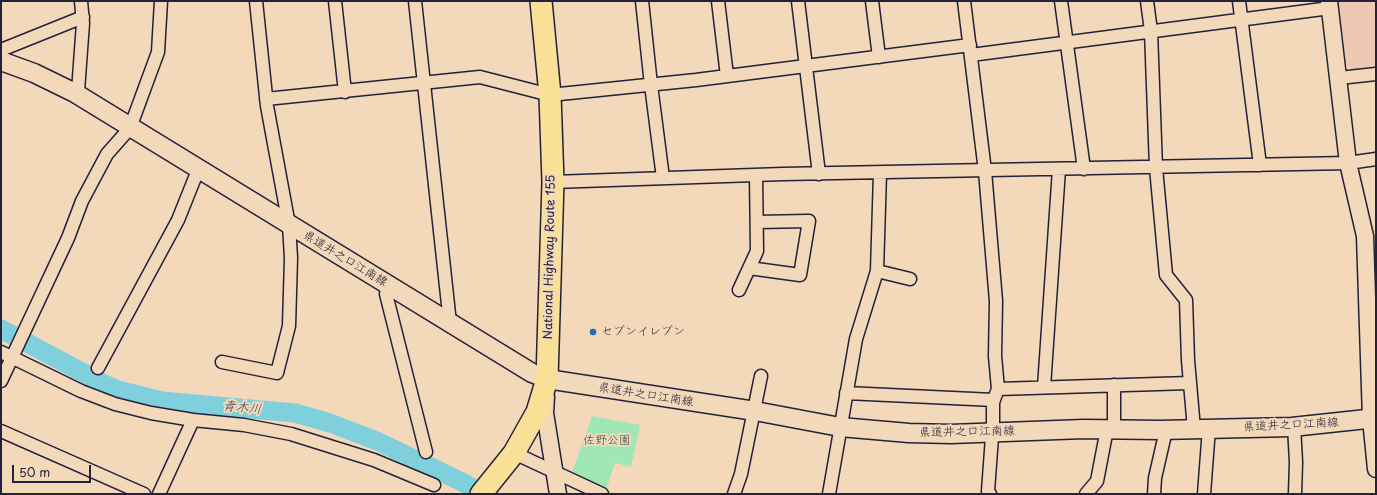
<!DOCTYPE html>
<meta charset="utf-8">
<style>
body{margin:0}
#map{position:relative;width:1377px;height:495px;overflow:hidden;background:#f3d8ba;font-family:"Playpen Sans",sans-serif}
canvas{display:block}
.frame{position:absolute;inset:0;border:2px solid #22223b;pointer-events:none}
.scale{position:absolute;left:12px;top:465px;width:79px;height:18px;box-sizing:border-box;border:2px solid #22223b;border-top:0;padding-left:5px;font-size:12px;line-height:14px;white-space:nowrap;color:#22223b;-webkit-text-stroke:3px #f3d8ba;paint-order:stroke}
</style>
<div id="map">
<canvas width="1377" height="495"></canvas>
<div class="frame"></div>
<div class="scale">50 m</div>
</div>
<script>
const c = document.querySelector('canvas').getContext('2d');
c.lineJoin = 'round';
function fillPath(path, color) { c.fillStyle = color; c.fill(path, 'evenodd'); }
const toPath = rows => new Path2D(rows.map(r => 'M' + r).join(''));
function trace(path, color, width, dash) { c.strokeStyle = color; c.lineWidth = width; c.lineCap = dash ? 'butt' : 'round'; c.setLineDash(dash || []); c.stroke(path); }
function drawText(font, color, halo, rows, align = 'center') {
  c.font = font + ' "Playpen Sans","Klee One",sans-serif'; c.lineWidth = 4; c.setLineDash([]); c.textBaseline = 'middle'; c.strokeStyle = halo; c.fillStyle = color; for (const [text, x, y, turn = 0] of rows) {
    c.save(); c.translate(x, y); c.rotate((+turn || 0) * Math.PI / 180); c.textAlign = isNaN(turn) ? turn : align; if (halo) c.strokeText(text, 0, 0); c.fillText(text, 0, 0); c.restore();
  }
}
const built = toPath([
 [1337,1,1376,1,1376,70,1355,72,1346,65]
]);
const green = toPath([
 [592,416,640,425,631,467,615,463,605,493,571,475]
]);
const river = toPath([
 [1,329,104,384,118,390,162,401,295,413,330,423,377,441,462,482,483,494]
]);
const minor = toPath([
 [335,1,345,92],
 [415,1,450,323],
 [642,1,651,85,663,178],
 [718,1,727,76],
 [798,1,819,174],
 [872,1,879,57],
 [964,1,985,171,996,301,995,356,998,389,993,402,993,423,988,491,990,494],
 [1061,1,1084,169],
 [1147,1,1151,31,1156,168,1166,275,1186,300,1188,360,1194,429],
 [1239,1,1260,165],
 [1,50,83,17],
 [971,55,1330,8],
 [1339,78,1376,74],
 [75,93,78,91,83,23,81,1],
 [266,99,480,77,550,95,696,80,970,45],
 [553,182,783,174,1348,163,1376,159],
 [749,268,800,275,809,221,757,222],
 [877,271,910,279],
 [388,285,386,294,426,452],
 [739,290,757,251,756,175],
 [1,352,81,391,115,404,151,413,193,420,244,425,291,434,374,460,434,485],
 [222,362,277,373,289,326,291,258,289,225,267,106,256,1],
 [98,368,178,220,198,170],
 [1,381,68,238,82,201,107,154,130,128,158,52,161,1],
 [1044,387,1059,169],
 [998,389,1189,383],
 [846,393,994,400],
 [1294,426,1296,462,1295,494],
 [1114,429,1114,385],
 [1,431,144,494],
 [514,453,602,494],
 [159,494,193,420],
 [734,494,741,474,761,376],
 [829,494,856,339,877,271,880,173],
 [1086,494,1097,481,1107,429],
 [1154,494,1155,478,1166,430],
 [1204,494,1209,428]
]);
const tertiary = toPath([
 [1329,1,1348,163,1365,236,1371,419,1376,469],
 [546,397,545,413,558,494]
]);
const secondary = toPath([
 [1,61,34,73,75,93,532,373,547,379,755,411,840,427,909,433,951,434,1084,429,1160,430,1292,427,1376,418]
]);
const trunk = toPath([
 [481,494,514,453,537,412,547,379,553,182,550,95,541,1]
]);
const markers = [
 [593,332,4,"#1f6fb2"]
];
const streetNames = [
 ["National Highway Route 155",550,257,-89],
 ["県道井之口江南線",345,259,31],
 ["県道井之口江南線",646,395,9],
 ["県道井之口江南線",1291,425,-3],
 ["県道井之口江南線",967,432,-1]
];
const poiNames = [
 ["セブンイレブン",601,332]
];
const parkNames = [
 ["佐野公園",607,441]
];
const waterNames = [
 ["青木川",242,408,5]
];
fillPath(built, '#edc8b3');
fillPath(green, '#a0e7b5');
trace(river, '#80cfdd', 19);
trace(minor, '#22223b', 15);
trace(tertiary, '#22223b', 19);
trace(secondary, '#22223b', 21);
trace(trunk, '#22223b', 24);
trace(minor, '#f3d8ba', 12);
trace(tertiary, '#f3d8ba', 16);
trace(secondary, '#f3d8ba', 18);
trace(trunk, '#fadf96', 21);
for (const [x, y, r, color] of markers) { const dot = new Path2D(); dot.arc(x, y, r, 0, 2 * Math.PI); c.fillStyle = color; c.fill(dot); trace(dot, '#f3d8ba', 1.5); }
drawText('12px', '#22223b', '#f3d8ba', streetNames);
drawText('12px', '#22223b', '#f3d8ba', poiNames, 'left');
drawText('12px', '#3b4953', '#f3d8ba', parkNames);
drawText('italic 13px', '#35455b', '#f3d8ba', waterNames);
</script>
